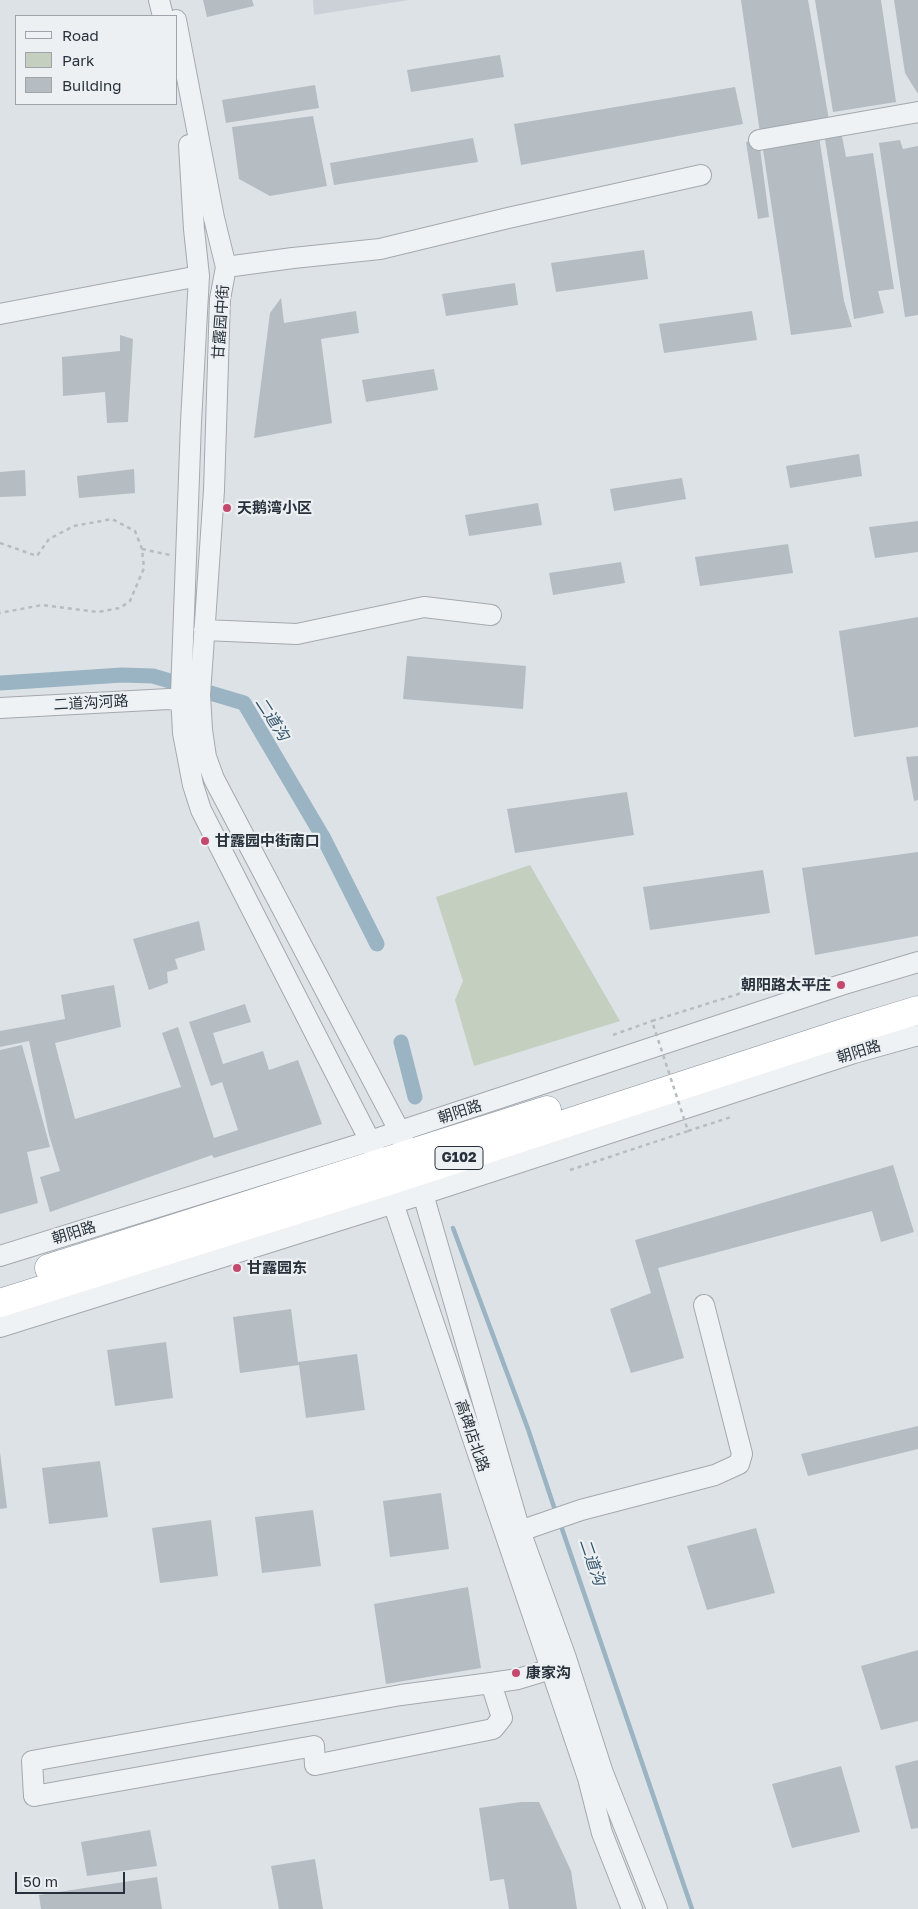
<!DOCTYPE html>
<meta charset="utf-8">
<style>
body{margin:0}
#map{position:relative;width:918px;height:1909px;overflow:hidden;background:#dde2e6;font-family:"Golos Text",sans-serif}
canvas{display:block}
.legend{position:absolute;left:15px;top:15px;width:162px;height:90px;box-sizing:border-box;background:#ecf0f3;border:1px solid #9ea4a9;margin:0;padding:6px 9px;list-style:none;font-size:15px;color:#28313b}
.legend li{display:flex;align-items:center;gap:10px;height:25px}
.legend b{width:25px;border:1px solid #9ea4a9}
.scale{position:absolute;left:15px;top:1872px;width:110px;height:22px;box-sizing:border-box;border:2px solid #28313b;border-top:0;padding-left:6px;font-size:15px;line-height:18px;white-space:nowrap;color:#28313b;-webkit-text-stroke:4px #ecf0f3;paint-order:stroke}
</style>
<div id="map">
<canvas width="918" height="1909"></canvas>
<ul class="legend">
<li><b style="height:6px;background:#eff2f4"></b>Road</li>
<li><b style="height:14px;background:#c5cfbf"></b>Park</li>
<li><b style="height:14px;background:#b5bcc2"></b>Building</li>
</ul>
<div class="scale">50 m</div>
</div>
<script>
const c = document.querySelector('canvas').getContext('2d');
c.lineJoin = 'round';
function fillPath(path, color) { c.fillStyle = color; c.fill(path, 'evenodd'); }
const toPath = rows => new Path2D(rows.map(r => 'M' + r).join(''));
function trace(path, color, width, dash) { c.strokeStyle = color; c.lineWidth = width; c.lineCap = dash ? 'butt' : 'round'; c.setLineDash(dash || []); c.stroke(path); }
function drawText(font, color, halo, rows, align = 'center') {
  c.font = font + ' "Golos Text","Noto Sans SC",sans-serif'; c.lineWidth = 4.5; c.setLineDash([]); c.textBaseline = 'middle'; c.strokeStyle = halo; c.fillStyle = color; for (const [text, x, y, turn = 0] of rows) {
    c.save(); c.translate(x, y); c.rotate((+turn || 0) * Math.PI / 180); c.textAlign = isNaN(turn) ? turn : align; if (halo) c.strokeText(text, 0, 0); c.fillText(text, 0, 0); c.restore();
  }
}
const built = toPath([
 [313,0,409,0,314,15]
]);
const green = toPath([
 [530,865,620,1021,474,1066,455,1000,463,981,436,897]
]);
const stream = toPath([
 [453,1228,528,1429,556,1513],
 [560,1523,692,1909]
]);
const canal = toPath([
 [0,683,122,675,153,676,244,703,323,837,377,944],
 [401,1042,415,1097]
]);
const building = toPath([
 [203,0,252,0,254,6,207,17],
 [741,0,808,0,829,120,760,133],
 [815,0,881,0,896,102,833,112],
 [894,0,918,0,918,94,905,73],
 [500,55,504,77,411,92,407,70],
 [315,85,319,108,226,123,222,100],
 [735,87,743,124,521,165,514,124],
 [313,116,327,186,270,196,239,179,232,127],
 [841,131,846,157,873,153,894,289,878,291,884,313,854,319,824,133],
 [819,136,844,301,852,327,791,335,762,143],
 [473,138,478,162,334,185,330,163],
 [759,140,769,217,758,219,746,142],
 [900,140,903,149,918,146,918,315,905,317,879,143],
 [644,250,648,279,556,292,551,263],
 [515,283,518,305,446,316,442,294],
 [281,298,284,323,356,311,359,333,321,339,332,423,254,438,270,313],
 [752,311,757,340,664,353,659,324],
 [120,335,133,339,128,422,107,423,105,392,63,396,62,357,120,351],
 [434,369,438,390,366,402,362,380],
 [859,454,862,476,790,488,786,466],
 [134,469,135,493,79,498,77,476],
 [25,470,26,496,0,497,0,472],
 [682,478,686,499,614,511,610,489],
 [538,503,542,525,469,536,465,515],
 [918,521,918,552,875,558,869,527],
 [788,544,793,573,700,586,695,557],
 [621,562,625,583,553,595,549,573],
 [918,617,918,727,854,737,839,631],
 [407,656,526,666,523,709,403,699],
 [918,756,918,800,914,801,906,757],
 [627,792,634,835,515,853,507,809],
 [918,852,918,936,815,955,802,868],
 [763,870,770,913,650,930,643,887],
 [199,921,205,950,175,959,178,969,167,972,168,983,149,990,133,939],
 [114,985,121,1027,55,1043,75,1119,181,1087,162,1033,178,1027,214,1138,238,1130,222,1082,211,1086,189,1022,245,1004,251,1022,213,1033,223,1064,263,1051,269,1070,298,1060,322,1124,214,1158,212,1155,50,1212,40,1177,60,1171,49,1135,29,1041,0,1047,0,1031,65,1019,61,995],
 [22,1045,50,1147,27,1152,38,1203,0,1214,0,1050],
 [893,1165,914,1232,881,1242,872,1211,658,1268,684,1358,631,1373,610,1309,651,1293,635,1240],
 [291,1309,298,1362,357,1354,365,1410,306,1418,299,1365,240,1373,233,1317],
 [166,1342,173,1398,115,1406,107,1350],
 [918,1426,918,1449,808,1476,801,1454],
 [0,1452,7,1508,0,1509],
 [100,1461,108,1517,49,1524,42,1468],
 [441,1493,449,1549,390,1557,383,1501],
 [313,1510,321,1566,262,1573,255,1517],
 [211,1520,218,1576,160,1583,152,1528],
 [756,1528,775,1593,707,1610,687,1546],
 [468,1587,481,1668,386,1684,374,1604],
 [918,1650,918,1721,881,1730,861,1666],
 [918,1760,918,1828,911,1829,895,1766],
 [841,1766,860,1832,792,1848,772,1784],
 [521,1802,539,1802,571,1871,577,1909,509,1909,504,1879,490,1881,479,1808],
 [150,1830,157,1866,87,1876,81,1842],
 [315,1859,323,1909,279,1909,271,1866],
 [157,1877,162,1909,41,1909,39,1895]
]);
const path = toPath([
 [0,543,37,556,49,539,74,526,112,519,135,531,142,549,144,568,130,601,120,608,98,612,42,605,0,613],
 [142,549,170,555],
 [613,1035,652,1021],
 [688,1131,731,1117]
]);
const minor = toPath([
 [159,0,163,16],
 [176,20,214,218,226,267,220,299,214,490,200,695,202,730,206,757,214,779,400,1132,423,1194,520,1531,566,1658,603,1773,657,1909],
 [759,140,918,112],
 [189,145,194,229,199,276,191,422,181,695,183,733,193,785,201,810,370,1141,393,1203,588,1778,602,1833,632,1909],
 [226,267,293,258,380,249,508,218,701,175],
 [0,314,199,276],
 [204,630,297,634,424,607,491,615],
 [0,708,169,699,182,701],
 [0,1256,370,1141,841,985,918,962],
 [0,1327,423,1194,854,1053,918,1035],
 [520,1531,581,1510,715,1475,739,1464,742,1454,704,1305],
 [491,1683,502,1718,493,1729,315,1765,314,1746,34,1796,32,1761,401,1695,491,1683,518,1679,551,1669,562,1661]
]);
const highway = toPath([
 [49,1268,547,1110],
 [0,1303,386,1182,846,1032,918,1010]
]);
const pathBridge = toPath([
 [570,1170,688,1131,652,1021,780,981]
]);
const markers = [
 [227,508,5,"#c34a6e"],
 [205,841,5,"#c34a6e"],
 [841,985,5,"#c34a6e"],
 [237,1268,5,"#c34a6e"],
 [516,1673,5,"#c34a6e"]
];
const shields = [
 [459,1158,48]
];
const shieldNames = [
 ["G102",459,1158]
];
const streetNames = [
 ["甘露园中街",221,322,-86],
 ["二道沟河路",91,703,-3],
 ["朝阳路",859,1052,-17],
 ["朝阳路",460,1112,-18],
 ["朝阳路",74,1233,-17],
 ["高碑店北路",472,1436,71]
];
const poiNames = [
 ["天鹅湾小区",237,508],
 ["甘露园中街南口",215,841],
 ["朝阳路太平庄",831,985,"right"],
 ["甘露园东",247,1268],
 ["康家沟",526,1673]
];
const waterNames = [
 ["二道沟",272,719,57],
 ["二道沟",592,1562,71]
];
fillPath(built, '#cbd1d7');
fillPath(green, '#c5cfbf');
trace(stream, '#9ab4c3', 4.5);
trace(canal, '#9ab4c3', 15);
fillPath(building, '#b5bcc2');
trace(minor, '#a3a9af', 22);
trace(highway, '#86919b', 29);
trace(path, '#b7bcc0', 2.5, [4, 4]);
trace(minor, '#eff2f4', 20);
trace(highway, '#fff', 28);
trace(pathBridge, '#b7bcc0', 2.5, [4, 4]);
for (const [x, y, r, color] of markers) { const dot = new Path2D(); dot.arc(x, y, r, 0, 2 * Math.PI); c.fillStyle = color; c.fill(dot); trace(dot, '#ecf0f3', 2); }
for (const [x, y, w] of shields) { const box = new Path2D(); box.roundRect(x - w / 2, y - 11.5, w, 23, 4); c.fillStyle = '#ecf0f3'; c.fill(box); trace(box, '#28313b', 1); }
drawText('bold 14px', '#28313b', null, shieldNames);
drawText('15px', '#28313b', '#ecf0f3', streetNames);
drawText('bold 15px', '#28313b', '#ecf0f3', poiNames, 'left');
drawText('italic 16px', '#35556b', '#ecf0f3', waterNames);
</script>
